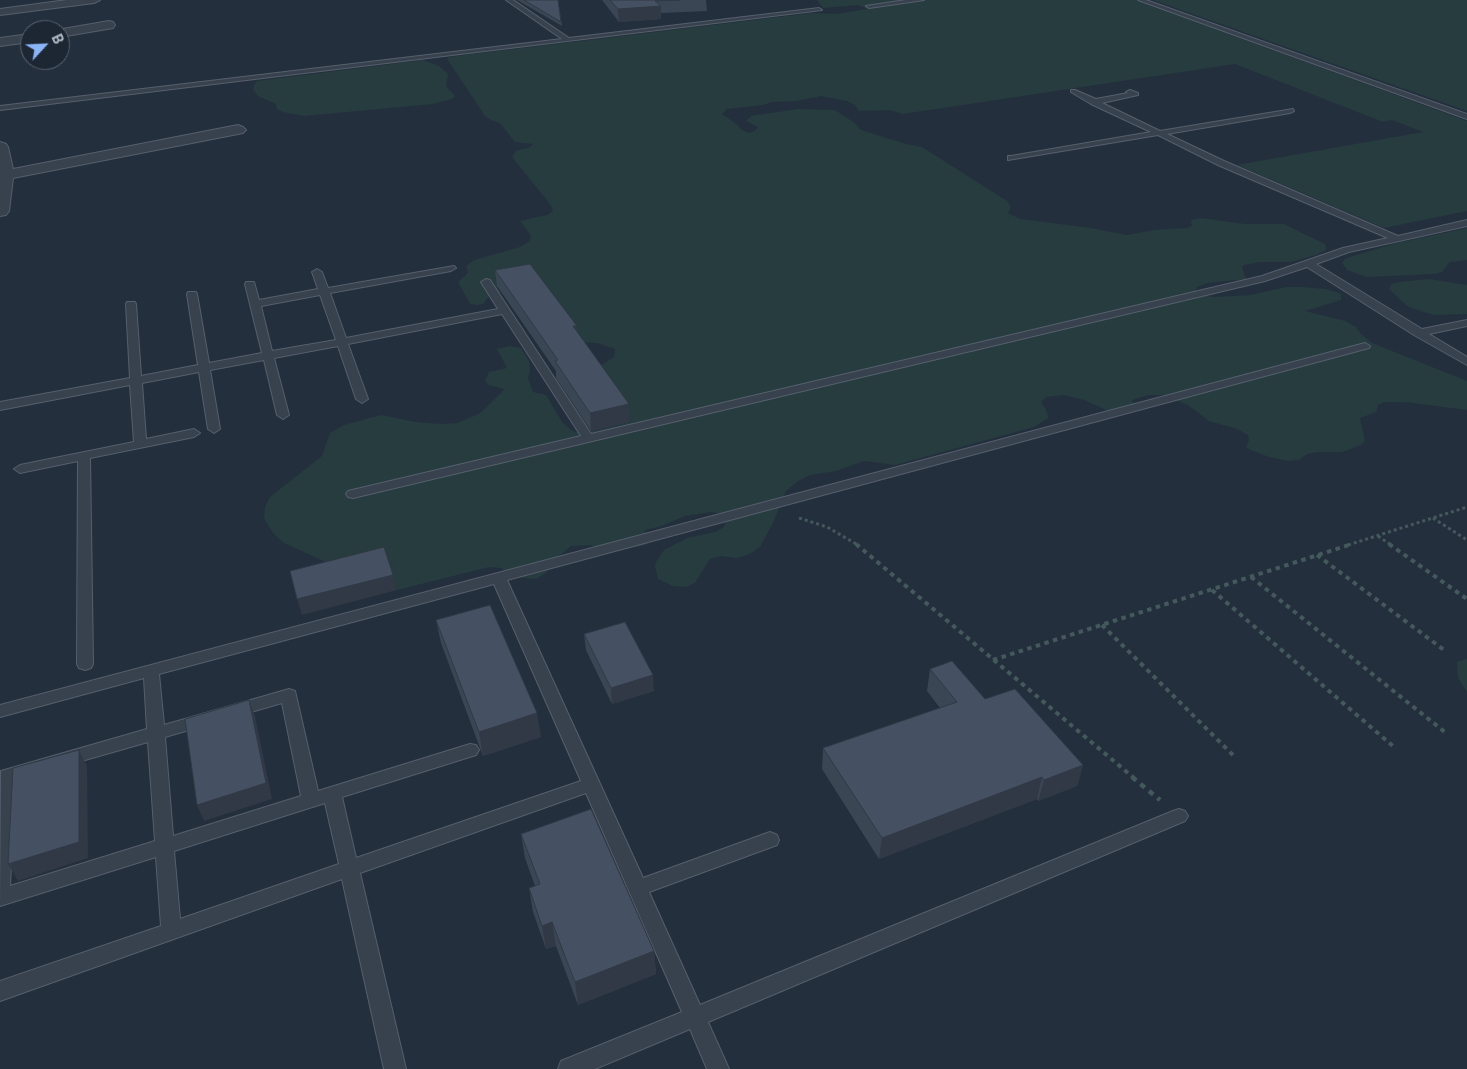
<!DOCTYPE html>
<style>
body{margin:0}
#map{position:relative;width:1467px;height:1069px;overflow:hidden;background:#242f3e;font-family:Roboto,sans-serif}
canvas{display:block}
.north{position:absolute;left:20px;top:20px;width:50px;height:50px;box-sizing:border-box;background:#1d2633;border:1px solid #59626f;border-radius:50%;rotate:65deg;font-size:14px;font-weight:700;line-height:20px;text-align:center;color:#b4bcc9}
.north::after{content:'';display:block;margin:auto;width:18px;height:22px;background:#8ab4f8;clip-path:polygon(50% 0,100% 100%,50% 72%,0 100%)}
</style>
<div id="map">
<canvas width="1467" height="1069"></canvas>
<div class="north">B</div>
</div>
<script>
const c = document.querySelector('canvas').getContext('2d');
c.lineJoin = 'round';
function fillPath(path, color) { c.fillStyle = color; c.fill(path, 'evenodd'); }
const toPath = rows => new Path2D(rows.map(r => 'M' + r).join(''));
function trace(path, color, width, dash) { c.strokeStyle = color; c.lineWidth = width; c.lineCap = dash ? 'butt' : 'round'; c.setLineDash(dash || []); c.stroke(path); }
const green = toPath([
 [817,0,1135,0,1467,121,1467,211,1384,228,1237,165,1423,132,1392,120,1383,122,1235,64,903,114,889,110,859,111,855,105,847,101,821,96,797,101,772,102,763,105,727,109,722,114,735,123,742,130,749,133,755,131,758,127,746,121,751,116,798,109,835,110,855,123,861,130,906,144,922,147,1007,201,1011,207,1008,213,1020,219,1091,228,1127,235,1155,230,1187,228,1192,226,1191,220,1201,218,1245,224,1284,224,1325,244,1326,250,1316,255,1291,262,1259,262,1244,265,1242,267,1246,279,1208,283,1197,287,1194,294,1214,297,1251,295,1286,287,1303,287,1326,289,1341,294,1341,300,1305,311,1345,321,1356,327,1361,334,1372,343,1467,381,1467,410,1405,402,1384,402,1378,405,1376,412,1360,418,1365,441,1361,445,1342,452,1318,452,1307,454,1299,460,1288,461,1269,457,1251,450,1246,447,1249,440,1248,435,1237,429,1209,421,1188,405,1162,395,1149,395,1132,400,1138,409,1125,413,1108,411,1084,400,1064,395,1046,397,1041,402,1047,411,1048,418,1034,427,895,465,864,461,836,471,810,475,798,481,786,491,773,523,760,547,750,554,736,558,721,556,710,559,695,583,686,587,673,586,658,579,655,566,656,562,664,550,687,538,715,532,724,527,726,520,722,514,712,512,685,516,662,526,645,530,644,532,650,533,654,539,645,545,628,549,605,551,596,549,591,545,571,546,559,556,546,573,536,579,513,577,501,568,489,567,397,590,388,563,328,563,284,543,273,533,264,518,265,507,270,497,322,456,330,433,344,425,381,415,415,422,440,424,457,423,479,414,501,393,504,389,489,385,485,381,489,372,507,368,497,349,509,346,521,348,529,361,530,371,528,378,533,392,546,395,562,422,570,429,575,432,589,432,630,422,593,370,614,357,615,349,597,343,579,342,497,287,501,293,489,296,484,303,478,305,470,304,458,282,468,273,466,266,474,260,520,247,530,241,531,236,520,221,547,215,553,211,550,204,512,157,516,151,530,147,533,144,515,142,500,123,491,120,485,116,447,59,449,57,812,13,837,14,867,9,858,5,823,8],
 [1153,0,1467,0,1467,111],
 [423,60,439,66,448,74,446,86,455,96,452,99,433,104,304,116,283,112,277,109,276,104,258,96,253,90,254,85,257,81],
 [1467,228,1467,260,1450,262,1442,272,1435,274,1366,277,1347,270,1342,263,1345,259,1353,256,1393,244],
 [1429,279,1467,285,1467,314,1434,315,1420,311,1407,306,1389,289,1391,284,1399,282],
 [1467,659,1467,692,1458,678,1457,662]
]);
const pathFar2 = toPath([
 [799,518,827,527,858,545],
 [1433,518,1467,540],
 [1378,536,1391,545],
 [1348,545,1467,507]
]);
const pathFar1 = toPath([
 [856,544,1134,778],
 [1389,544,1467,599],
 [1317,555,1444,650],
 [1251,577,1446,733],
 [1212,590,1394,747],
 [1102,625,1236,758],
 [993,660,1352,544]
]);
const path = toPath([
 [1132,777,1160,800]
]);
const lane = toPath([
 [506,0,513,0,569,38,819,8,822,10,0,110,0,106,562,39,506,0],
 [906,0,924,0,869,8,866,6,906,0],
 [1138,0,1146,0,1467,114,1467,119,1138,0],
 [1071,90,1075,90,1096,99,1128,93,1126,92,1130,90,1138,93,1138,95,1102,103,1160,131,1293,109,1294,111,1290,113,1167,134,1224,161,1398,236,1467,220,1467,226,1349,252,1316,264,1422,329,1467,320,1467,326,1429,334,1467,357,1467,365,1414,335,1307,267,1265,281,353,498,348,497,346,494,348,491,581,436,502,314,348,344,368,399,362,403,356,399,338,346,274,358,289,415,283,419,277,415,264,360,210,370,220,429,214,433,208,429,199,372,142,383,146,439,194,429,200,433,194,437,90,458,93,664,91,668,85,670,79,668,77,664,78,461,20,473,14,469,20,465,134,442,130,385,0,410,0,402,130,378,126,304,127,302,135,302,136,304,141,376,198,365,187,294,188,292,196,292,197,294,209,363,262,353,245,284,246,282,254,282,259,300,318,289,312,272,317,269,322,272,328,288,454,266,456,268,451,271,330,293,346,338,498,309,481,282,486,279,490,280,591,434,1262,276,1343,248,1388,238,1218,165,1158,135,1008,160,1008,156,1011,156,1151,132,1091,104,1071,92,1071,90],
 [320,295,336,340,272,351,261,306,320,295],
 [1365,343,1370,346,1369,348,507,580,643,878,770,832,777,835,779,840,777,845,649,892,700,1005,1173,811,1179,809,1185,811,1188,816,1185,821,708,1022,729,1069,707,1069,690,1029,595,1069,558,1069,561,1061,682,1012,586,793,360,873,406,1069,384,1069,342,879,0,1001,0,981,161,926,156,857,0,906,1,771,147,729,144,678,0,717,0,705,1365,343],
 [494,584,581,781,356,858,342,797,476,755,479,750,476,745,470,744,318,791,295,691,289,689,164,725,159,674,494,584],
 [282,703,301,796,173,836,165,737,282,703],
 [148,742,155,841,10,886,15,780,148,742],
 [325,803,339,864,180,919,174,851,325,803]
]);
const street = toPath([
 [67,0,100,0,94,3,0,15,0,9,67,0],
 [109,21,113,22,115,25,113,28,60,37,60,30,57,30,109,21],
 [30,34,30,42,0,46,0,38,30,34],
 [238,125,243,127,246,130,243,133,13,178,9,211,6,215,0,216,0,142,6,144,8,147,13,169,238,125]
]);
const wall = toPath([
 [517,0,558,0,562,26],
 [602,0,706,0,707,11,661,13,661,19,619,22],
 [495,270,578,334,630,422,591,431,556,378,556,371,497,286],
 [436,620,541,737,483,756,441,643],
 [584,634,654,691,612,704,586,650],
 [930,669,985,699,1083,765,1077,786,1038,801,1037,799,879,859,822,769,823,748,940,708,927,691],
 [521,834,654,951,656,974,578,1005,556,946,546,949,533,912,529,888,535,886,525,858]
]);
const shadedWall = toPath([
 [661,6,661,19,619,22,618,9],
 [573,326,577,326,579,342],
 [629,404,630,422,591,431,590,413],
 [393,575,397,590,302,615,297,599],
 [653,675,654,691,612,704,611,688],
 [249,700,255,716,272,799,204,821,197,805],
 [537,713,541,737,483,756,479,732],
 [79,750,87,766,88,858,18,881,8,864],
 [1083,765,1077,786,1038,801,1044,780],
 [1042,777,1037,799,879,859,882,838],
 [552,922,556,946,546,949,542,926],
 [654,951,656,974,578,1005,575,982]
]);
const building = toPath([
 [524,0,558,0,561,22,524,0],
 [610,0,680,0,655,1,661,6,618,9,610,0],
 [530,264,577,326,573,326,629,404,590,413,555,361,558,360,495,270,530,264],
 [384,547,393,575,297,599,290,571,384,547],
 [490,605,537,713,479,732,436,620,490,605],
 [625,622,653,675,611,688,584,634,625,622],
 [952,661,985,699,1015,689,1083,765,1044,780,1042,777,882,838,823,748,957,702,930,669,952,661],
 [249,700,266,783,197,805,185,719,249,700],
 [79,750,79,842,8,864,13,768,79,750],
 [591,809,654,951,575,982,552,922,542,926,529,888,540,884,521,834,591,809]
]);
fillPath(green, '#263c3f');
trace(lane, '#565f6c', 2);
trace(street, '#565f6c', 2);
trace(pathFar2, '#44595c', 3, [3, 3]);
trace(pathFar1, '#44595c', 4, [4.5, 4.5]);
trace(path, '#44595c', 4.5, [5.5, 5.5]);
fillPath(lane, '#38414e');
fillPath(street, '#38414e');
fillPath(wall, '#3b4654');
fillPath(shadedWall, '#303945');
fillPath(building, '#455162');
trace(building, '#303945', 1);
</script>
